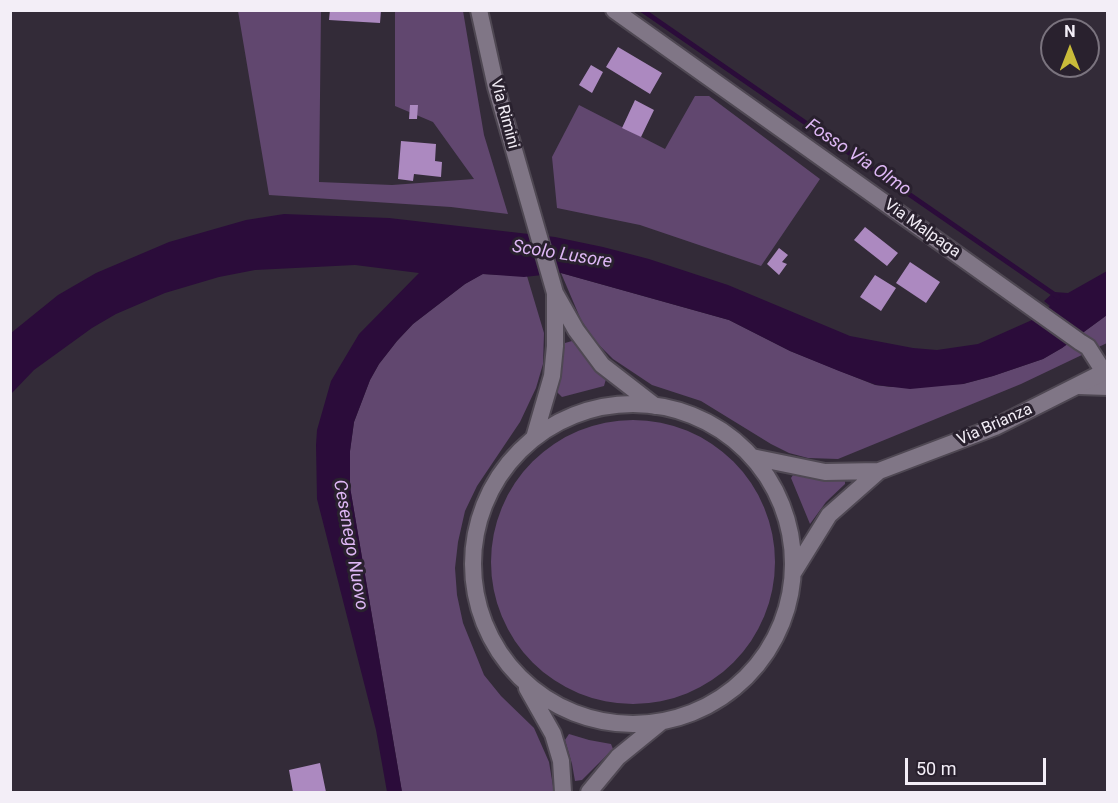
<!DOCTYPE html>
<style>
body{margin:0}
#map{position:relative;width:1118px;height:803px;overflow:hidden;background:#332b38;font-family:Roboto,sans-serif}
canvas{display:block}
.frame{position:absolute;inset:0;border:12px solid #f3eef7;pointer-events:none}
.north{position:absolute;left:1040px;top:18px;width:60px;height:60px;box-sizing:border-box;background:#29212e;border:2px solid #7a737e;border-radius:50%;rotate:0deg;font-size:16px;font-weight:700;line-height:24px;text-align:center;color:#f3eef7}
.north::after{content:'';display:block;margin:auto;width:21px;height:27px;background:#c9bb3a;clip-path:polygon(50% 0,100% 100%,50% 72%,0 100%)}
.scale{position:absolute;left:905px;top:758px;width:141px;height:27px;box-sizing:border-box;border:3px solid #f3eef7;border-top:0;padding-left:8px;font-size:18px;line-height:21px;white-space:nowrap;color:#f3eef7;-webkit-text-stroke:4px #29212e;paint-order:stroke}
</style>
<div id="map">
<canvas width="1118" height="803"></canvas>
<div class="frame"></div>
<div class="north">N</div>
<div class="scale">50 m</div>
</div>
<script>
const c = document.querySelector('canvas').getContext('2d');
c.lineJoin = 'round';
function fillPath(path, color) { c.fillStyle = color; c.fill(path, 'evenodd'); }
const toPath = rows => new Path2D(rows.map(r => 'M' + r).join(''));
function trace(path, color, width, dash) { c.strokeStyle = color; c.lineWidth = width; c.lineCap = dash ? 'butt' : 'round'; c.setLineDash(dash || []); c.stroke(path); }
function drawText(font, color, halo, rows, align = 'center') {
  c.font = font + ' Roboto,sans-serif'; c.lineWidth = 6; c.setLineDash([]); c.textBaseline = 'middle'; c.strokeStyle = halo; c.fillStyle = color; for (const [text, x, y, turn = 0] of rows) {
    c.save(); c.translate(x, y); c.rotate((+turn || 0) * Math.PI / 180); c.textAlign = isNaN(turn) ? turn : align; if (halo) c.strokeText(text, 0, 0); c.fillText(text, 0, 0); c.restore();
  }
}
const green = toPath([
 [238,11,321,11,319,182,392,185,474,179,433,122,395,106,395,11,463,11,484,135,508,214,451,207,269,195],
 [695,96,709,96,820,179,761,266,640,225,557,208,552,157,579,105,665,149],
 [561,273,729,320,790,351,875,385,891,387,963,384,993,376,1043,359,1062,348,1107,315,1107,343,1021,384,838,459,808,458,789,453,771,444,701,401,652,385,613,359,596,342,581,320],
 [482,274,527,276,544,333,543,364,536,388,520,422,477,486,465,511,458,542,455,568,457,595,463,623,484,675,501,696,534,728,549,762,554,792,402,792,350,487,350,451,354,422,370,380,379,364,397,341,413,324,465,284],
 [572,341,606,379,604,386,562,397,557,392,565,343],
 '491 562a142 142 0 1 1 284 0a142 142 0 1 1-284 0Z',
 [793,475,826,481,845,480,845,484,826,502,810,524,791,478],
 [569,734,589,740,611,744,613,749,582,780,575,781,572,764,565,740]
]);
const water = toPath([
 [284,214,389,218,555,237,603,247,649,259,728,285,850,336,913,348,937,350,978,344,1032,320,1050,306,1044,301,1054,292,1068,293,1107,271,1107,315,1062,348,1043,359,993,376,963,384,910,389,876,385,839,371,790,351,729,320,561,273,524,277,483,274,465,284,413,324,397,341,379,364,370,380,354,422,350,451,350,487,402,792,387,792,376,730,317,499,316,445,317,430,331,381,359,334,419,273,355,265,255,270,219,277,165,293,116,314,92,328,34,370,11,394,11,333,58,295,96,273,169,242,246,220]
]);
const stream = toPath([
 [642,10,1058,297]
]);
const building = toPath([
 [330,10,381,10,380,23,329,20],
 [618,47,662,73,650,94,606,67],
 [591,65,603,72,592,93,579,85],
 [635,100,654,110,641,137,622,128],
 [410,105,418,105,417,119,409,119],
 [401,141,436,144,435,161,442,162,441,177,414,174,413,181,398,179],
 [865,227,898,253,887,266,854,240],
 [779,248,788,255,782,262,787,264,779,275,767,264],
 [910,262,940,282,926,303,896,283],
 [875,275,896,288,881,311,860,297],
 [320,763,326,792,293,792,289,770]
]);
const minor = toPath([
 [614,10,1080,342,1088,347,1104,372],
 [1078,386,1108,387]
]);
const secondary = toPath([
 [479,10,496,87,555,293,576,330,602,365,655,406],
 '473 564a160 160 0 1 1 320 0a160 160 0 1 1-320 0Z',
 [534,438,552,376,555,346,555,294],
 [752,457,825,472,879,471,995,427,1108,370],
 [793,573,829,515,879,471],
 [527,688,553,734,561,761,563,792],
 [589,792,618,757,661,722]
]);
const streetNames = [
 ["Via Rimini",504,114,75],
 ["Via Malpaga",922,229,35],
 ["Via Brianza",995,425,-24]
];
const waterNames = [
 ["Fosso Via Olmo",858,158,34],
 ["Scolo Lusore",562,255,9],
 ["Cesenego Nuovo",350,545,80]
];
fillPath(green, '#61476f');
fillPath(water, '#2b0c3a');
trace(stream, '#2b0c3a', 5);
fillPath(building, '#ac89c0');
trace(minor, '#4f4853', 20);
trace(secondary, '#4f4853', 20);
trace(minor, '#807686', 16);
trace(secondary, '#807686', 16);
drawText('16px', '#f3eef7', '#29212e', streetNames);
drawText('italic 18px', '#deb7f5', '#29212e', waterNames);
</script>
